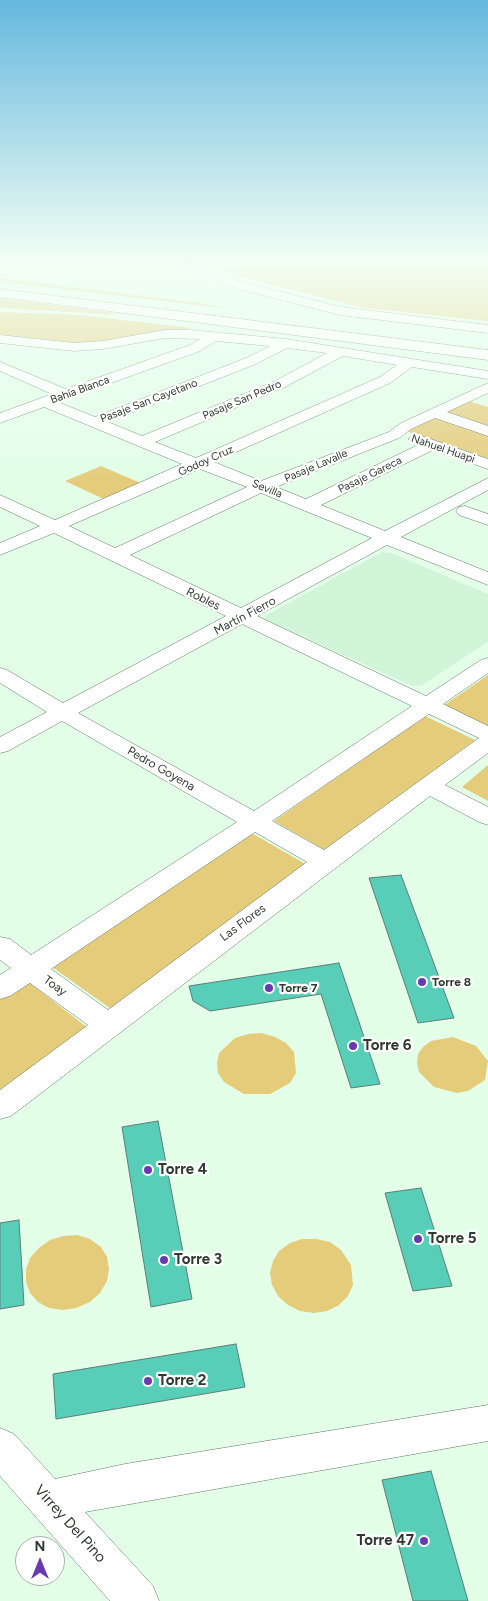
<!DOCTYPE html>
<meta charset="utf-8">
<style>
body{margin:0}
#map{position:relative;width:488px;height:1601px;overflow:hidden;background:#e3ffe8;font-family:Figtree,sans-serif}
canvas{display:block}
.north{position:absolute;left:15px;top:1536px;width:50px;height:50px;box-sizing:border-box;background:#fff;border:1px solid #abb0ad;border-radius:50%;rotate:0deg;font-size:14px;font-weight:700;line-height:20px;text-align:center;color:#2e3931}
.north::after{content:'';display:block;margin:auto;width:18px;height:22px;background:#663ab1;clip-path:polygon(50% 0,100% 100%,50% 72%,0 100%)}
</style>
<div id="map">
<canvas width="488" height="1601"></canvas>
<div class="north">N</div>
</div>
<script>
const c = document.querySelector('canvas').getContext('2d');
c.lineJoin = 'round';
function fillPath(path, color) { c.fillStyle = color; c.fill(path, 'evenodd'); }
const toPath = rows => new Path2D(rows.map(r => 'M' + r).join(''));
function trace(path, color, width, dash) { c.strokeStyle = color; c.lineWidth = width; c.lineCap = dash ? 'butt' : 'round'; c.setLineDash(dash || []); c.stroke(path); }
function drawText(font, color, halo, rows, align = 'center') {
  c.font = font + ' Figtree,sans-serif'; c.lineWidth = 4.5; c.setLineDash([]); c.textBaseline = 'middle'; c.strokeStyle = halo; c.fillStyle = color; for (const [text, x, y, turn = 0] of rows) {
    c.save(); c.translate(x, y); c.rotate((+turn || 0) * Math.PI / 180); c.textAlign = isNaN(turn) ? turn : align; if (halo) c.strokeText(text, 0, 0); c.fillText(text, 0, 0); c.restore();
  }
}
const built = toPath([
 [382,552,391,553,488,594,488,642,421,686,412,686,266,620,265,616]
]);
const green = toPath([
 [186,258,488,258,488,321,365,308,253,280],
 [0,278,193,302,231,309,0,282],
 [0,298,113,313,123,315,0,308],
 [0,312,80,315,192,328,92,345,0,337],
 [469,401,488,407,488,428,443,413],
 [433,417,488,434,488,460,406,431],
 [101,466,143,484,106,500,65,481],
 [488,675,488,727,443,706],
 [425,716,475,740,325,850,274,821],
 [488,765,488,801,462,787],
 [248,831,309,866,114,1011,52,967],
 [26,980,88,1028,0,1092,0,998],
 [262,1033,275,1037,286,1043,294,1052,296,1073,290,1083,270,1094,244,1094,224,1082,218,1073,217,1063,219,1053,235,1038,248,1034],
 [453,1037,476,1046,488,1061,485,1080,468,1091,457,1093,434,1087,419,1072,417,1063,418,1054,423,1047,431,1041],
 [77,1235,90,1239,101,1247,107,1257,109,1269,107,1281,100,1293,90,1302,76,1308,63,1310,49,1308,38,1302,30,1293,26,1282,26,1269,30,1258,39,1248,50,1240,63,1236],
 [302,1239,316,1239,330,1242,341,1250,351,1265,353,1285,348,1296,339,1305,327,1311,314,1313,300,1311,288,1305,278,1296,272,1285,270,1273,273,1261,279,1251,290,1243]
]);
const building = toPath([
 [401,875,426,942,454,1018,418,1023,369,878,401,875],
 [339,963,380,1084,351,1088,321,994,210,1011,193,1001,189,986,339,963],
 [158,1121,192,1299,151,1307,122,1127,158,1121],
 [421,1188,452,1286,413,1291,385,1193,421,1188],
 [19,1220,24,1305,0,1309,0,1223,19,1220],
 [236,1344,245,1387,56,1419,53,1374,236,1344],
 [431,1471,468,1601,413,1601,382,1480,431,1471]
]);
const minor = toPath([
 [155,258,172,258,247,283,340,307,488,325,488,333,340,315,239,289,155,258],
 [165,330,190,330,286,339,488,371,488,379,412,367,390,383,214,462,261,481,389,432,401,423,488,383,488,393,447,412,488,426,488,436,435,418,411,429,399,438,276,487,306,499,418,445,408,439,416,434,488,459,488,469,433,450,321,505,385,531,488,478,488,490,401,537,488,572,488,585,387,545,257,616,426,696,481,660,488,658,488,673,443,704,488,726,488,753,445,785,488,807,488,825,479,822,430,796,11,1116,0,1119,0,1090,88,1025,30,983,10,996,0,999,0,975,11,968,0,960,0,937,10,939,31,955,237,822,62,721,8,751,0,753,0,737,47,712,0,683,0,668,7,670,63,703,226,616,54,533,0,555,0,543,40,526,0,507,0,495,55,520,182,464,44,407,0,423,0,413,52,394,0,371,0,362,66,389,190,345,200,339,165,338,103,349,74,351,0,343,0,335,74,343,103,341,165,330],
 [216,341,270,346,246,358,95,417,58,402,200,351,216,341],
 [287,348,327,353,275,381,142,436,108,422,256,364,287,348],
 [343,356,397,365,380,377,196,458,155,442,285,387,343,356],
 [200,469,247,487,115,548,69,526,200,469],
 [261,493,372,538,241,608,130,555,261,493],
 [242,624,412,706,254,811,78,713,242,624],
 [429,714,479,738,324,850,272,821,429,714],
 [255,832,307,862,108,1010,51,969,255,832],
 [465,506,488,514,488,525,459,515,456,511,459,507,465,506],
 [488,1405,488,1441,85,1512,153,1586,159,1601,110,1601,0,1476,0,1428,14,1434,55,1479,125,1464,488,1405]
]);
const highway = toPath([
 [0,289,488,350,488,360,0,297,0,289]
]);
const markers = [
 [422,982,5,"#663ab1"],
 [269,988,5,"#663ab1"],
 [353,1046,5,"#663ab1"],
 [148,1170,5,"#663ab1"],
 [418,1239,5,"#663ab1"],
 [164,1260,5,"#663ab1"],
 [148,1381,5,"#663ab1"],
 [424,1541,5,"#663ab1"]
];
const farStreetnames = [
 ["Bahía Blanca",80,390,-20],
 ["Pasaje San Pedro",242,400,-23],
 ["Pasaje San Cayetano",149,401,-21],
 ["Nahuel Huapi",443,449,19],
 ["Godoy Cruz",206,461,-24],
 ["Pasaje Lavalle",316,466,-23],
 ["Pasaje Gareca",370,475,-26],
 ["Sevilla",267,489,22]
];
const streetNames = [
 ["Robles",203,599,26],
 ["Martín Fierro",245,616,-28],
 ["Pedro Goyena",161,769,30],
 ["Las Flores",243,923,-37],
 ["Toay",55,986,36]
];
const poiNames = [
 ["Torre 8",432,982],
 ["Torre 7",279,988]
];
const nearPoinames = [
 ["Torre 6",363,1046],
 ["Torre 4",158,1170],
 ["Torre 5",428,1239],
 ["Torre 3",174,1260],
 ["Torre 2",158,1381],
 ["Torre 47",414,1541,"right"]
];
const nearStreetnames = [
 ["Virrey Del Pino",70,1524,48]
];
fillPath(built, '#d2f4d9');
fillPath(green, '#e4cc7b');
fillPath(building, '#58cdb8');
trace(building, '#5b7e76', 1);
trace(minor, '#5e7663', 1);
trace(highway, '#5e7663', 1);
fillPath(minor, '#fff');
fillPath(highway, '#fff');
const sky = c.createLinearGradient(0, 0, 0, 482);
sky.addColorStop(0, '#65b8de');
sky.addColorStop(0.54, '#f2fff5');
sky.addColorStop(1, '#f2fff500');
c.fillStyle = sky;
c.fillRect(0, 0, 488, 482);
for (const [x, y, r, color] of markers) { const dot = new Path2D(); dot.arc(x, y, r, 0, 2 * Math.PI); c.fillStyle = color; c.fill(dot); trace(dot, '#fff', 2); }
drawText('11px', '#2e3931', '#fff', farStreetnames);
drawText('12px', '#2e3931', '#fff', streetNames);
drawText('bold 12px', '#2e3931', '#fff', poiNames, 'left');
drawText('bold 15px', '#2e3931', '#fff', nearPoinames, 'left');
drawText('15px', '#2e3931', '#fff', nearStreetnames);
</script>
